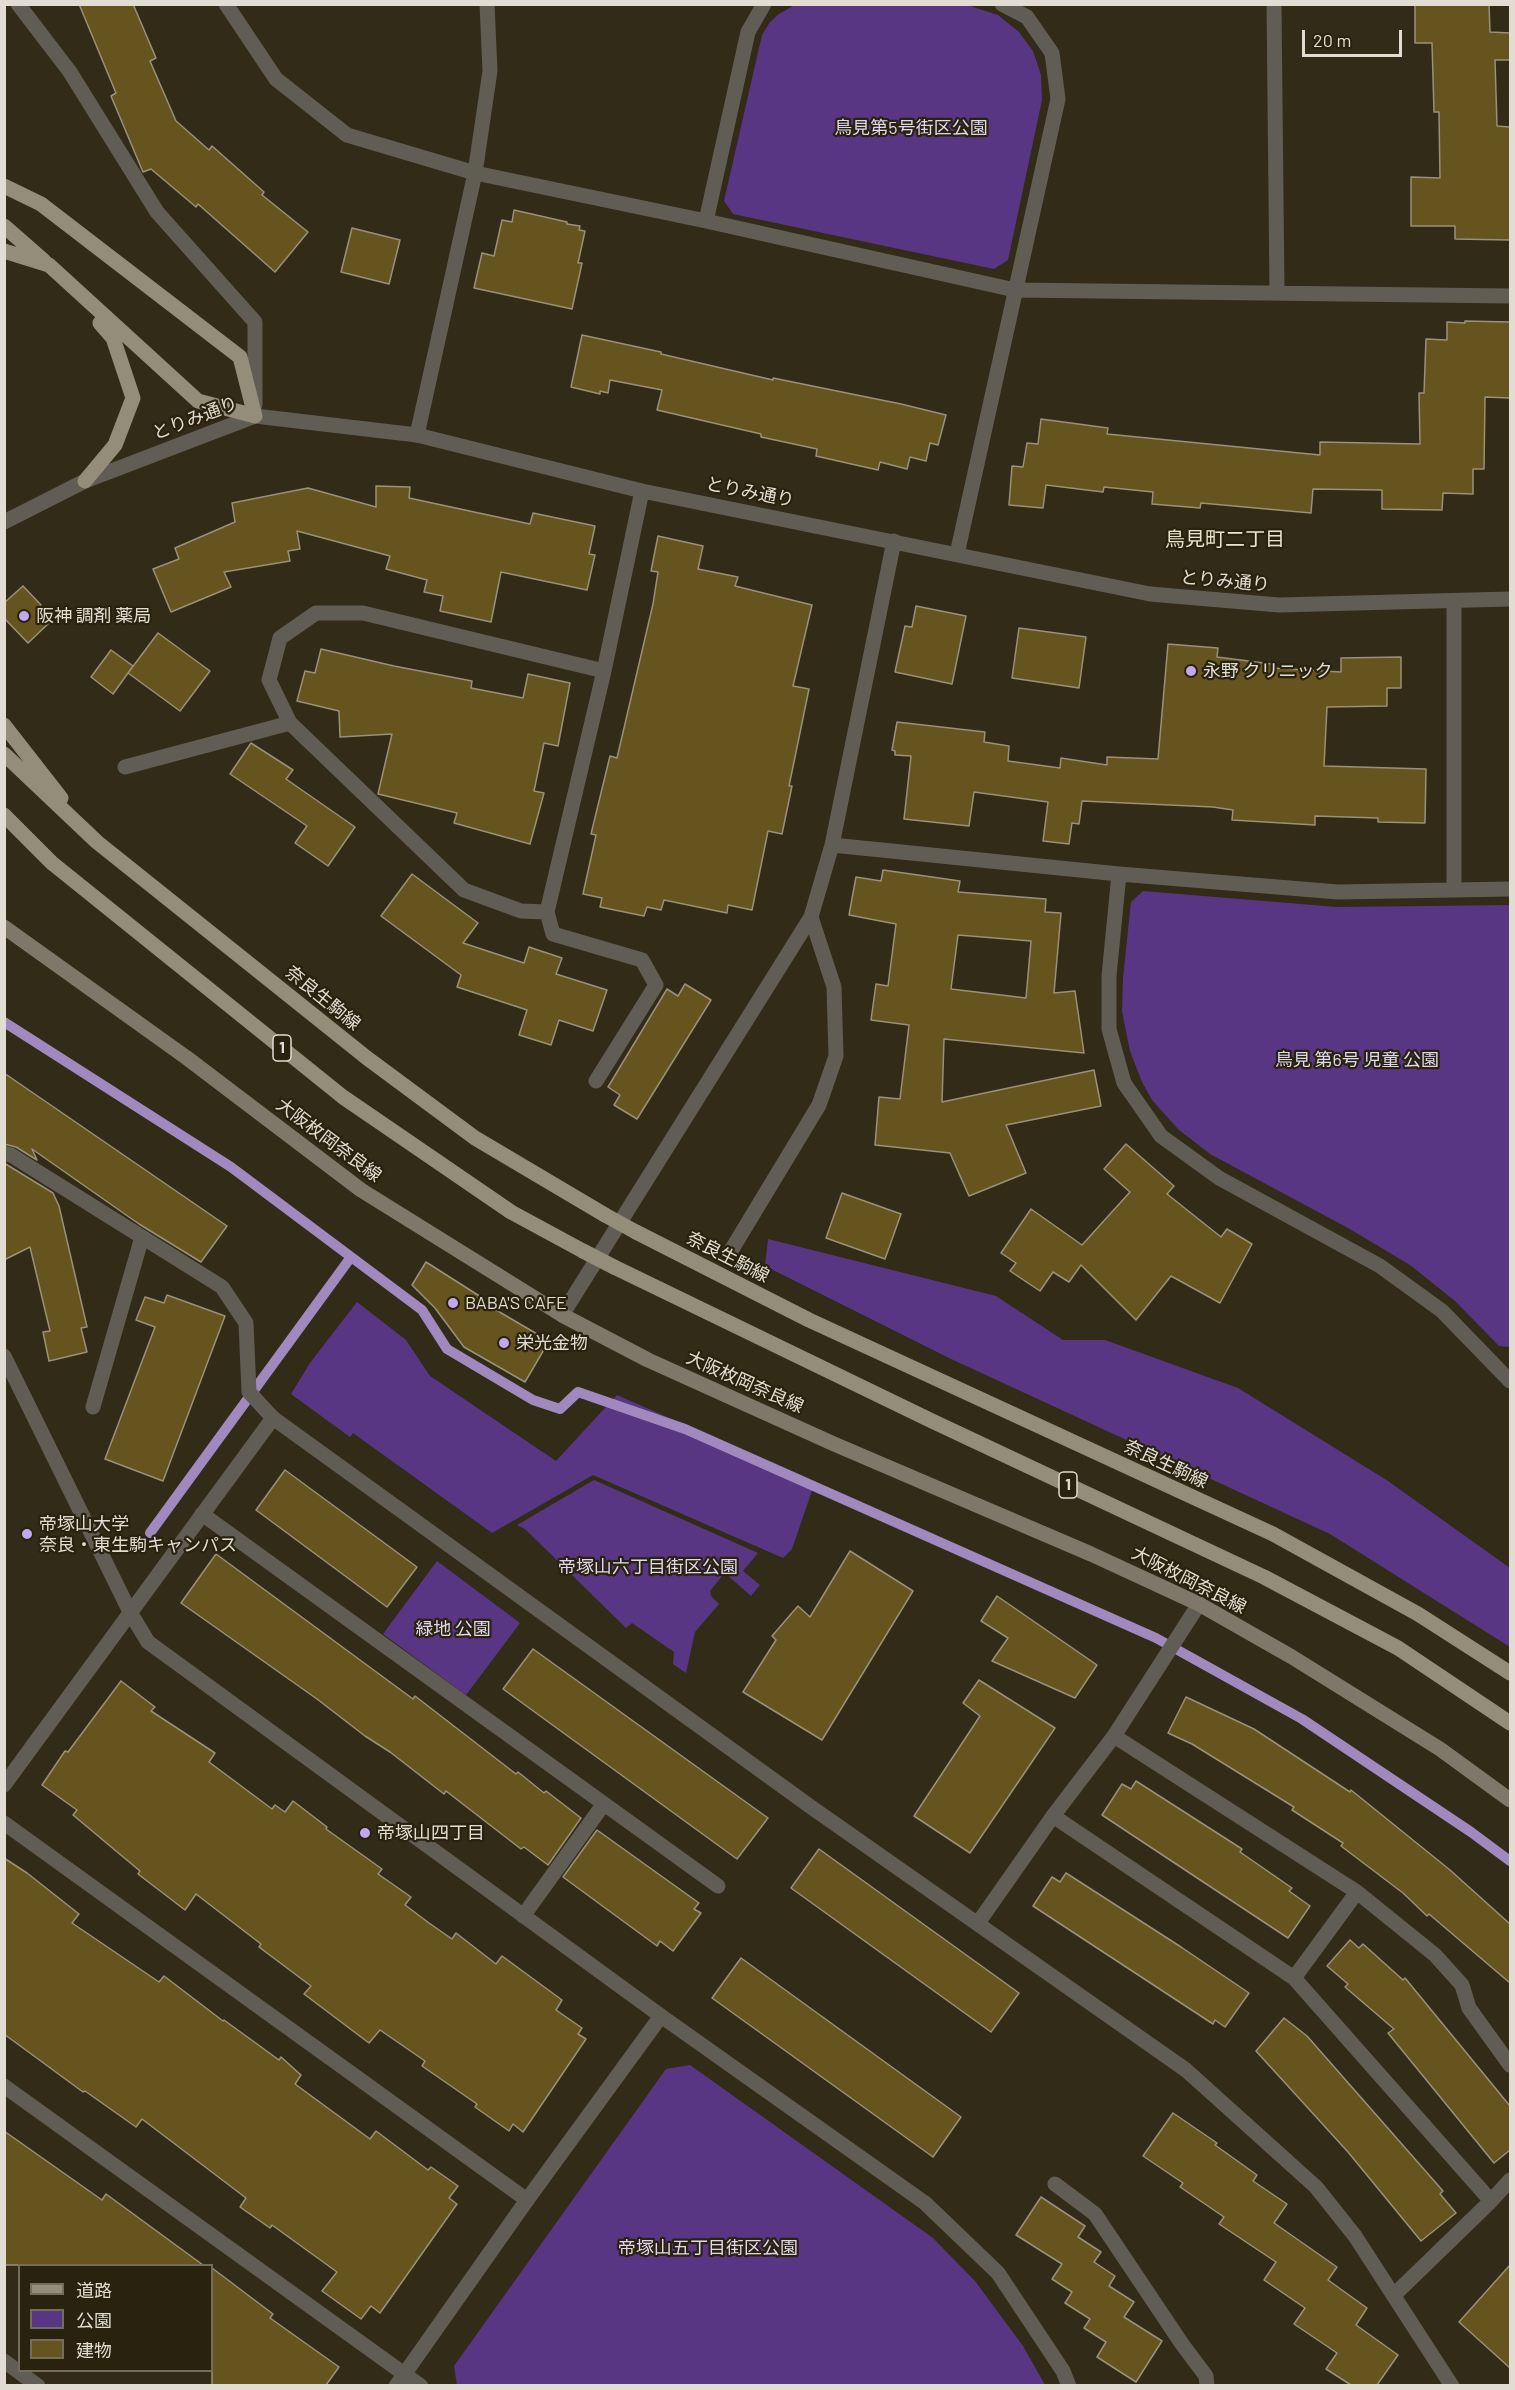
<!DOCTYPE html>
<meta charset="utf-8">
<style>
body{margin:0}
#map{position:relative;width:1515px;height:2390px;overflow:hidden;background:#322b18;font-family:Barlow,"Noto Sans JP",sans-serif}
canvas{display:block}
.frame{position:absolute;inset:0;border:6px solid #e1ddd2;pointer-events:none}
.legend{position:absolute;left:18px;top:2264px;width:195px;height:108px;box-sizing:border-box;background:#28220f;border:2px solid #726d5d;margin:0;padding:8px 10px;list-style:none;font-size:18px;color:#e1ddd2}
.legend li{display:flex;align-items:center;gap:12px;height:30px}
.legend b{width:30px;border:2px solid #726d5d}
.scale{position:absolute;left:1302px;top:30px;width:100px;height:27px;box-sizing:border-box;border:3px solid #e1ddd2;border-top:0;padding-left:8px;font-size:18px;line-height:21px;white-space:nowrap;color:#e1ddd2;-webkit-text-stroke:4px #28220f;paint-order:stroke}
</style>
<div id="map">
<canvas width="1515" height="2390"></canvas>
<div class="frame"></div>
<ul class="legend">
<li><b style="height:8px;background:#938d7a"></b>道路</li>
<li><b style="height:16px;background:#583683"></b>公園</li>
<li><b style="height:16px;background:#65541d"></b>建物</li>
</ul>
<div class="scale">20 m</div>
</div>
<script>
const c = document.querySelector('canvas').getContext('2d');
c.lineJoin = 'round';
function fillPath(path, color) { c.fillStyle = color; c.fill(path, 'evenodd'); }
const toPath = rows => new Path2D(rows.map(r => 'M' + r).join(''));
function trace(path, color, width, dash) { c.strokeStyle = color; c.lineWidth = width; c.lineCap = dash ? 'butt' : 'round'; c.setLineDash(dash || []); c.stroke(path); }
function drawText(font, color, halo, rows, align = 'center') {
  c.font = font + ' Barlow,"Noto Sans JP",sans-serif'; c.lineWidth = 4.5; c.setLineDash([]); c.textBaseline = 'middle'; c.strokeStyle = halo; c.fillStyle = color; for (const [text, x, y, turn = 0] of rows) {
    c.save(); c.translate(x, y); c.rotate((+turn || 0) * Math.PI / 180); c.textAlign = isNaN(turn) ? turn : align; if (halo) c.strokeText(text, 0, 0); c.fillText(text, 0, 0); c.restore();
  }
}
const green = toPath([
 [808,4,970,6,998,15,1019,32,1033,51,1041,75,1042,100,1008,260,994,269,733,214,724,201,762,35,770,22,779,14,793,6],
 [1143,891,1337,907,1510,905,1510,1347,1499,1346,1455,1301,1410,1265,1348,1228,1210,1154,1178,1129,1152,1100,1142,1082,1130,1051,1122,1011,1123,978,1131,902],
 [768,1239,996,1296,1063,1340,1105,1340,1238,1388,1388,1481,1510,1568,1510,1647,1330,1534,949,1358,765,1266],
 [357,1302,406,1340,430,1376,556,1461,617,1395,815,1482,792,1549,783,1558,593,1475,492,1533,353,1433,350,1437,291,1394,310,1363],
 [594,1480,758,1553,743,1571,760,1585,751,1596,726,1574,722,1576,710,1591,711,1596,719,1604,695,1632,686,1673,673,1664,674,1652,632,1623,626,1628,525,1529,517,1525],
 [437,1561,520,1623,466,1695,383,1634],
 [690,2065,933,2238,975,2281,1023,2346,1045,2385,457,2385,454,2366,666,2069]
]);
const stream = toPath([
 [4,1022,231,1167,422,1310,447,1349,533,1400,560,1409,578,1392,685,1429,1156,1638,1302,1719,1471,1832,1510,1861],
 [150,1533,351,1257]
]);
const building = toPath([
 [79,4,133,4,156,58,150,61,176,121,209,150,212,146,264,192,262,195,308,232,275,272,198,204,196,207,151,169,143,172,111,96,116,93,79,4],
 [1415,4,1489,4,1490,32,1510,33,1510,60,1495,60,1497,126,1510,127,1510,240,1455,239,1455,226,1411,226,1411,177,1440,178,1439,112,1434,112,1432,43,1415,43,1415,4],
 [514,210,567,222,567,224,580,226,579,230,585,231,578,263,582,263,572,309,474,288,482,253,494,256,502,220,512,222,514,210],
 [352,228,400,240,389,284,341,272,352,228],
 [1465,321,1510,322,1510,398,1485,397,1484,469,1473,469,1473,494,1443,493,1442,510,1382,509,1382,490,1313,489,1311,513,1201,503,1200,508,1152,504,1153,492,1104,487,1103,492,1046,485,1043,508,1009,505,1012,466,1023,467,1027,443,1038,444,1041,419,1108,428,1107,434,1320,455,1320,442,1420,444,1419,393,1424,393,1426,339,1447,340,1447,322,1465,323,1465,321],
 [582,335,661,352,661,354,773,380,773,378,901,404,946,415,938,445,930,443,926,461,910,457,907,469,880,462,878,470,816,456,817,449,761,437,761,434,657,410,662,390,610,380,608,393,600,391,600,394,571,387,582,335],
 [376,486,410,487,409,498,530,524,533,513,595,526,589,554,595,555,587,590,501,572,491,622,440,611,443,596,424,592,427,580,386,569,390,556,297,531,300,549,288,551,290,561,224,572,231,587,171,612,153,569,179,559,175,548,235,522,232,503,308,488,376,507,376,486],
 [658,536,703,546,698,569,738,577,735,586,812,605,793,686,809,689,789,786,792,786,782,834,768,831,752,910,728,905,727,913,664,900,661,910,647,907,644,916,600,907,602,898,583,894,596,835,591,834,610,756,617,758,653,604,658,572,651,571,658,536],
 [23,586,41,605,36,610,49,623,28,643,4,618,4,603,23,586],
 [916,606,966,616,952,684,895,672,905,626,912,627,916,606],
 [1019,628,1086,637,1079,688,1012,678,1019,628],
 [158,633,210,671,180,711,128,673,158,633],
 [1168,644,1218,648,1217,657,1272,664,1272,668,1341,672,1341,658,1401,657,1401,688,1387,688,1387,706,1327,707,1324,766,1426,769,1425,823,1378,822,1378,818,1315,816,1315,825,1232,820,1233,810,1213,807,1082,801,1079,824,1072,823,1069,844,1043,841,1048,802,974,792,969,826,904,819,911,756,895,755,895,751,892,750,897,722,985,732,984,742,1009,746,1008,761,1060,768,1061,758,1107,765,1107,757,1158,759,1168,644],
 [321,649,394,666,472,681,471,688,523,698,528,674,570,683,558,746,544,743,534,791,544,793,530,844,454,823,457,813,378,794,392,734,340,737,339,711,297,701,305,671,315,673,321,649],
 [111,650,133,666,113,694,91,677,111,650],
 [251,743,293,770,286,779,355,827,328,866,295,843,307,826,230,774,251,743],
 [883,870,960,881,958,892,1046,899,1045,912,1061,913,1054,993,1075,991,1084,1053,944,1039,942,1102,1094,1070,1101,1106,1006,1125,1026,1173,969,1196,950,1153,875,1145,879,1097,900,1099,909,1025,871,1020,876,984,888,986,896,924,849,915,856,877,881,881,883,870],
 [958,935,1031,941,1026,998,951,989,958,935],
 [412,874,478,923,463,943,524,963,529,947,562,958,556,974,607,990,593,1031,559,1020,551,1045,519,1035,527,1010,457,987,461,975,381,916,412,874],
 [685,984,711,1000,637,1119,614,1105,620,1095,608,1087,667,989,678,996,685,984],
 [4,1073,227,1226,201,1262,139,1224,32,1149,37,1160,16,1147,4,1144,4,1073],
 [1126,1144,1174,1186,1167,1194,1221,1237,1227,1229,1252,1244,1220,1303,1171,1276,1136,1320,1081,1265,1069,1282,1053,1272,1040,1291,1010,1271,1016,1263,1001,1253,1031,1209,1082,1245,1130,1192,1104,1169,1126,1144],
 [4,1163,53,1193,59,1206,87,1327,81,1328,87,1352,49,1361,43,1332,50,1331,30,1247,4,1260,4,1163],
 [842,1193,901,1214,885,1259,826,1238,842,1193],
 [426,1262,481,1297,479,1300,549,1341,525,1382,464,1347,435,1308,412,1285,426,1262],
 [167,1295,225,1316,163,1481,105,1459,155,1327,136,1320,145,1297,164,1303,167,1295],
 [285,1470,417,1567,387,1607,256,1510,285,1470],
 [850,1551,913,1591,822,1740,743,1692,776,1640,772,1636,798,1606,810,1617,850,1551],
 [216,1554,413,1699,415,1696,516,1774,518,1772,544,1793,546,1791,581,1818,548,1865,524,1847,521,1849,446,1791,444,1794,390,1752,365,1736,317,1699,181,1603,216,1554],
 [997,1596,1097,1665,1075,1698,992,1661,1008,1638,981,1621,997,1596],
 [533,1649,768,1818,737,1859,503,1689,533,1649],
 [979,1680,1055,1728,970,1853,914,1816,980,1716,963,1703,979,1680],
 [121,1681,155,1707,151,1711,215,1753,209,1762,272,1809,275,1805,285,1812,293,1801,327,1827,326,1829,382,1869,378,1874,411,1897,405,1905,429,1923,452,1939,456,1933,496,1964,502,1956,562,2000,556,2010,582,2028,578,2034,586,2039,523,2132,513,2124,509,2131,475,2107,477,2104,422,2066,425,2061,380,2030,369,2043,304,1994,311,1986,259,1947,261,1944,196,1894,185,1910,138,1874,140,1871,73,1815,77,1810,42,1785,65,1751,68,1752,121,1681],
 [1186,1697,1254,1729,1350,1792,1351,1790,1450,1870,1510,1924,1510,1983,1429,1914,1427,1916,1403,1893,1341,1846,1343,1843,1292,1810,1294,1807,1192,1744,1168,1733,1186,1697],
 [1136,1781,1242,1849,1240,1852,1292,1888,1289,1891,1310,1906,1288,1938,1102,1815,1122,1784,1131,1789,1136,1781],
 [597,1830,699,1903,694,1909,701,1913,673,1951,660,1941,657,1946,563,1877,597,1830],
 [819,1849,1019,1993,991,2032,791,1888,819,1849],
 [4,1858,27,1873,79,1914,72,1923,159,1982,164,1976,223,2021,224,2020,279,2060,281,2057,301,2075,295,2084,370,2139,376,2131,428,2170,431,2167,458,2186,449,2198,457,2204,380,2313,371,2306,361,2319,322,2291,337,2272,272,2225,270,2228,240,2207,246,2198,142,2119,136,2127,85,2091,83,2092,4,2034,4,1858],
 [1066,1873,1181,1947,1249,1993,1225,2027,1215,2020,1213,2024,1033,1906,1052,1877,1060,1882,1066,1873],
 [1350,1940,1359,1948,1363,1944,1403,1980,1405,1978,1510,2106,1510,2150,1494,2163,1388,2033,1394,2029,1345,1987,1348,1984,1327,1966,1350,1940],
 [741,1958,961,2117,933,2157,712,1998,741,1958],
 [1284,2018,1307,2036,1443,2191,1440,2194,1456,2213,1421,2241,1348,2152,1256,2051,1284,2018],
 [1173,2113,1217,2143,1215,2145,1257,2175,1253,2181,1287,2204,1274,2223,1337,2267,1328,2280,1367,2308,1356,2325,1398,2355,1377,2385,1351,2385,1326,2369,1337,2353,1294,2324,1305,2308,1264,2280,1276,2262,1219,2224,1224,2217,1180,2187,1183,2183,1143,2156,1173,2113],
 [4,2131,102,2200,106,2194,203,2265,4,2265,4,2131],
 [1041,2197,1085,2226,1078,2237,1101,2252,1094,2262,1115,2276,1109,2286,1134,2302,1124,2317,1162,2341,1136,2382,1097,2357,1106,2342,1084,2328,1090,2319,1065,2303,1072,2292,1052,2279,1062,2264,1016,2235,1041,2197],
 [1510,2265,1510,2368,1459,2322,1510,2265],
 [212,2268,273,2314,270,2318,339,2367,326,2385,212,2385,212,2268]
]);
const service = toPath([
 [125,767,290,723],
 [4,1153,11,1155,222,1287,246,1323,249,1392,273,1418],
 [93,1407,142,1237],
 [202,1514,718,1886],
 [523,1916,603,1805]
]);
const pedestrian = toPath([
 [1114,1736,1357,1892,1435,1955,1462,1985,1469,2008,1510,2065],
 [1053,1816,1294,1978,1491,2201],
 [1294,1978,1357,1892],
 [1055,2184,1095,2214,1182,2344,1206,2376,1207,2386],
 [1394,2295,1491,2201,1510,2180]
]);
const minor = toPath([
 [18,4,70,72,157,212,255,322,255,405],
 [226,4,276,79,347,135,475,173,706,221,1015,290,1510,296],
 [1274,4,1277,292],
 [706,221,748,32,764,4],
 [417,435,475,173,490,71,487,4],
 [957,554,1058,99,1052,53,1027,17,1002,4],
 [1454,601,1454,889],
 [832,845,1119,874,1338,892,1510,889],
 [1119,874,1109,976,1109,1029,1124,1083,1161,1136,1219,1178,1380,1266,1442,1311,1510,1381],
 [547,912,521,911,464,890,290,723,269,680,280,638,316,613,363,613,604,671],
 [596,1081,656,985,642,960,553,934,547,912,604,671,642,491],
 [732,1249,819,1105,836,1056,834,987,811,917],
 [562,1315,811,917,832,845,894,541],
 [4,1785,273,1418,811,1807,1186,2070,1316,2187,1355,2236,1452,2386],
 [4,1823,527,2200],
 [978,1923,1053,1816,1114,1736,1199,1604],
 [661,2016,925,2203,998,2273,1063,2371,1069,2386],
 [4,2086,421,2386],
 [4,2361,38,2386]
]);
const tertiary = toPath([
 [4,522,85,481,255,416,417,435,642,491,1150,594,1279,605,1510,599],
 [4,1356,131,1614,148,1642,661,2016,527,2200,396,2386]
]);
const secondary = toPath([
 [4,927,187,1058,361,1190,562,1315,648,1360,834,1444,1091,1554,1199,1604,1292,1657,1440,1749,1510,1800]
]);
const primary = toPath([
 [4,186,41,204,240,357,255,416,198,401,49,265,4,251],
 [4,226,44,261],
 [85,481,115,445,133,398,113,338,100,323],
 [4,725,61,798],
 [4,754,97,842,367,1058,475,1138,605,1215],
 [4,815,52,863,343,1097,511,1212,583,1251],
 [636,1232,809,1320,1273,1534,1418,1614,1510,1673],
 [614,1267,932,1421,1264,1577,1398,1648,1510,1723]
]);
const primaryBridge = toPath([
 [605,1215,636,1232],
 [583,1251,614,1267]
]);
const markers = [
 [24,616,6,"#c3a7f2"],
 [1191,671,6,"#c3a7f2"],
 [453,1303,6,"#c3a7f2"],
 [504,1343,6,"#c3a7f2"],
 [27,1534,6,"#c3a7f2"],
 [365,1833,6,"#c3a7f2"]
];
const shields = [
 [282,1048,18],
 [1068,1485,18]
];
const shieldNames = [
 ["1",282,1048],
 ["1",1068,1485]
];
const parkNames = [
 ["鳥見第5号街区公園",911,128],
 ["鳥見 第6号 児童 公園",1357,1060],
 ["帝塚山六丁目街区公園",648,1567],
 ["緑地 公園",453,1629],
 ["帝塚山五丁目街区公園",708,2248]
];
const streetNames = [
 ["とりみ通り",195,418,-21],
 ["とりみ通り",750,492,11],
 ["とりみ通り",1225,581,5],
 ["奈良生駒線",323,998,39],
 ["大阪枚岡奈良線",329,1140,37],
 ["奈良生駒線",728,1257,27],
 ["大阪枚岡奈良線",745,1382,24],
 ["奈良生駒線",1166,1464,25],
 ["大阪枚岡奈良線",1189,1580,27]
];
const poiNames = [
 ["阪神 調剤 薬局",36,616],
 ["永野 クリニック",1203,671],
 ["BABA'S CAFE",465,1303],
 ["栄光金物",516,1343],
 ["帝塚山大学",39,1524],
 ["奈良・東生駒キャンパス",39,1545],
 ["帝塚山四丁目",377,1833]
];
const neighbourhoodNames = [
 ["鳥見町二丁目",1225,539]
];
fillPath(green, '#583683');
trace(stream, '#a189bf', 10);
fillPath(building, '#65541d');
trace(building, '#99917b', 1.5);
trace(service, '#605d54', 15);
trace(pedestrian, '#605d54', 15);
trace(minor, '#605d54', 15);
trace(tertiary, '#605d54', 15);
trace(secondary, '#7d7869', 15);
trace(primary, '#938d7a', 15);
trace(primaryBridge, '#938d7a', 15);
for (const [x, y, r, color] of markers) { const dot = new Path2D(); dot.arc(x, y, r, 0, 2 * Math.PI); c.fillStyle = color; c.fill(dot); trace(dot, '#28220f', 2); }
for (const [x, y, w] of shields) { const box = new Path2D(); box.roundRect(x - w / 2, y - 13, w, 26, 4.5); c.fillStyle = '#28220f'; c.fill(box); trace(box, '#e1ddd2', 1.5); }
drawText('bold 16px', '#e1ddd2', null, shieldNames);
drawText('18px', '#dfd8ee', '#28220f', parkNames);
drawText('18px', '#e1ddd2', '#28220f', streetNames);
drawText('18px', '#e1ddd2', '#28220f', poiNames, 'left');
drawText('20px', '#ece3cb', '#28220f', neighbourhoodNames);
</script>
